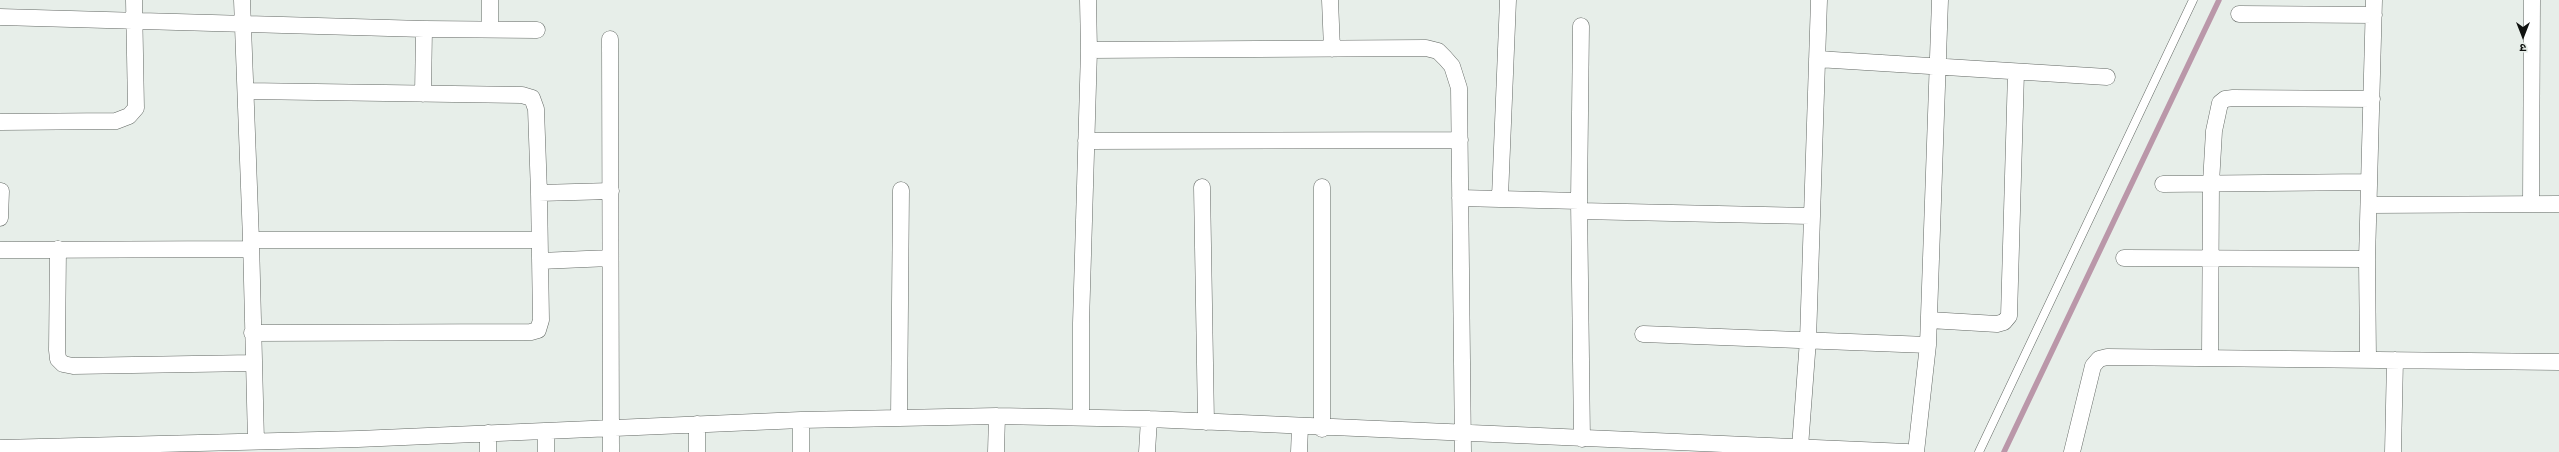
<!DOCTYPE html>
<meta charset="utf-8">
<style>
body{margin:0}
#map{position:relative;width:2559px;height:452px;overflow:hidden;background:#e7eee9;font-family:Jost,"Noto Sans Devanagari",sans-serif}
canvas{display:block}
.north{position:absolute;left:2503px;top:16px;width:40px;height:40px;-webkit-text-stroke:3px #e7eee9;paint-order:stroke;rotate:180deg;font-size:11px;font-weight:700;line-height:16px;text-align:center;color:#101210}
.north::after{content:'';display:block;margin:auto;width:14px;height:18px;background:#101210;clip-path:polygon(50% 0,100% 100%,50% 72%,0 100%)}
</style>
<div id="map">
<canvas width="2559" height="452"></canvas>
<div class="north">उ</div>
</div>
<script>
const c = document.querySelector('canvas').getContext('2d');
c.lineJoin = 'round';
const toPath = rows => new Path2D(rows.map(r => 'M' + r).join(''));
function trace(path, color, width, dash) { c.strokeStyle = color; c.lineWidth = width; c.lineCap = dash ? 'butt' : 'round'; c.setLineDash(dash || []); c.stroke(path); }
const stream = toPath([
 [2004,452,2219,0]
]);
const lane = toPath([
 [1979,452,2193,0]
]);
const street = toPath([
 [242,0,251,240,256,441],
 [1330,0,1332,49],
 [2239,14,2374,15],
 [0,17,424,29,537,30],
 [1581,26,1579,201,1582,439],
 [490,29,490,0],
 [610,39,611,452],
 [1089,50,1426,48,1438,51,1445,58,1452,66,1459,88,1463,452],
 [1817,59,2107,77],
 [247,91,522,95,532,98,536,109,539,193,541,320,538,330,531,332,252,333],
 [423,94,424,29],
 [0,122,116,121,129,116,136,108,134,0],
 [1086,141,1460,140],
 [2163,184,2369,182],
 [1202,187,1206,422],
 [1322,187,1322,429],
 [539,193,611,191],
 [1500,197,1508,0],
 [1460,198,1579,201],
 [2531,204,2532,0],
 [2369,205,2559,204],
 [1580,211,1810,216],
 [0,218,1,191],
 [251,240,539,240],
 [58,249,57,350,58,359,63,364,73,366,253,363],
 [0,250,251,249],
 [2124,258,2367,259],
 [540,261,610,258],
 [1929,320,1997,324,2004,322,2009,316,2016,72],
 [1643,334,1928,345],
 [2210,356,2211,183,2214,131,2220,103,2225,99,2233,98,2372,99],
 [2368,359,2367,259,2374,0],
 [1081,417,1081,323,1089,50,1088,0],
 [899,418,901,190],
 [697,424,697,452],
 [546,431,546,452],
 [488,433,488,452],
 [1800,447,1808,340,1819,0],
 [0,448,358,439,801,420,997,416,1149,419,1907,452],
 [801,452,801,420],
 [996,452,997,416],
 [1147,452,1149,419],
 [1299,452,1300,427],
 [1916,452,1928,345,1940,0],
 [2072,452,2093,366,2099,359,2107,357,2559,362],
 [2393,452,2395,360]
]);
trace(stream, '#ba97a9', 5.5);
trace(lane, '#636864', 9);
trace(street, '#636864', 17);
trace(lane, '#fff', 8);
trace(street, '#fff', 16);
</script>
